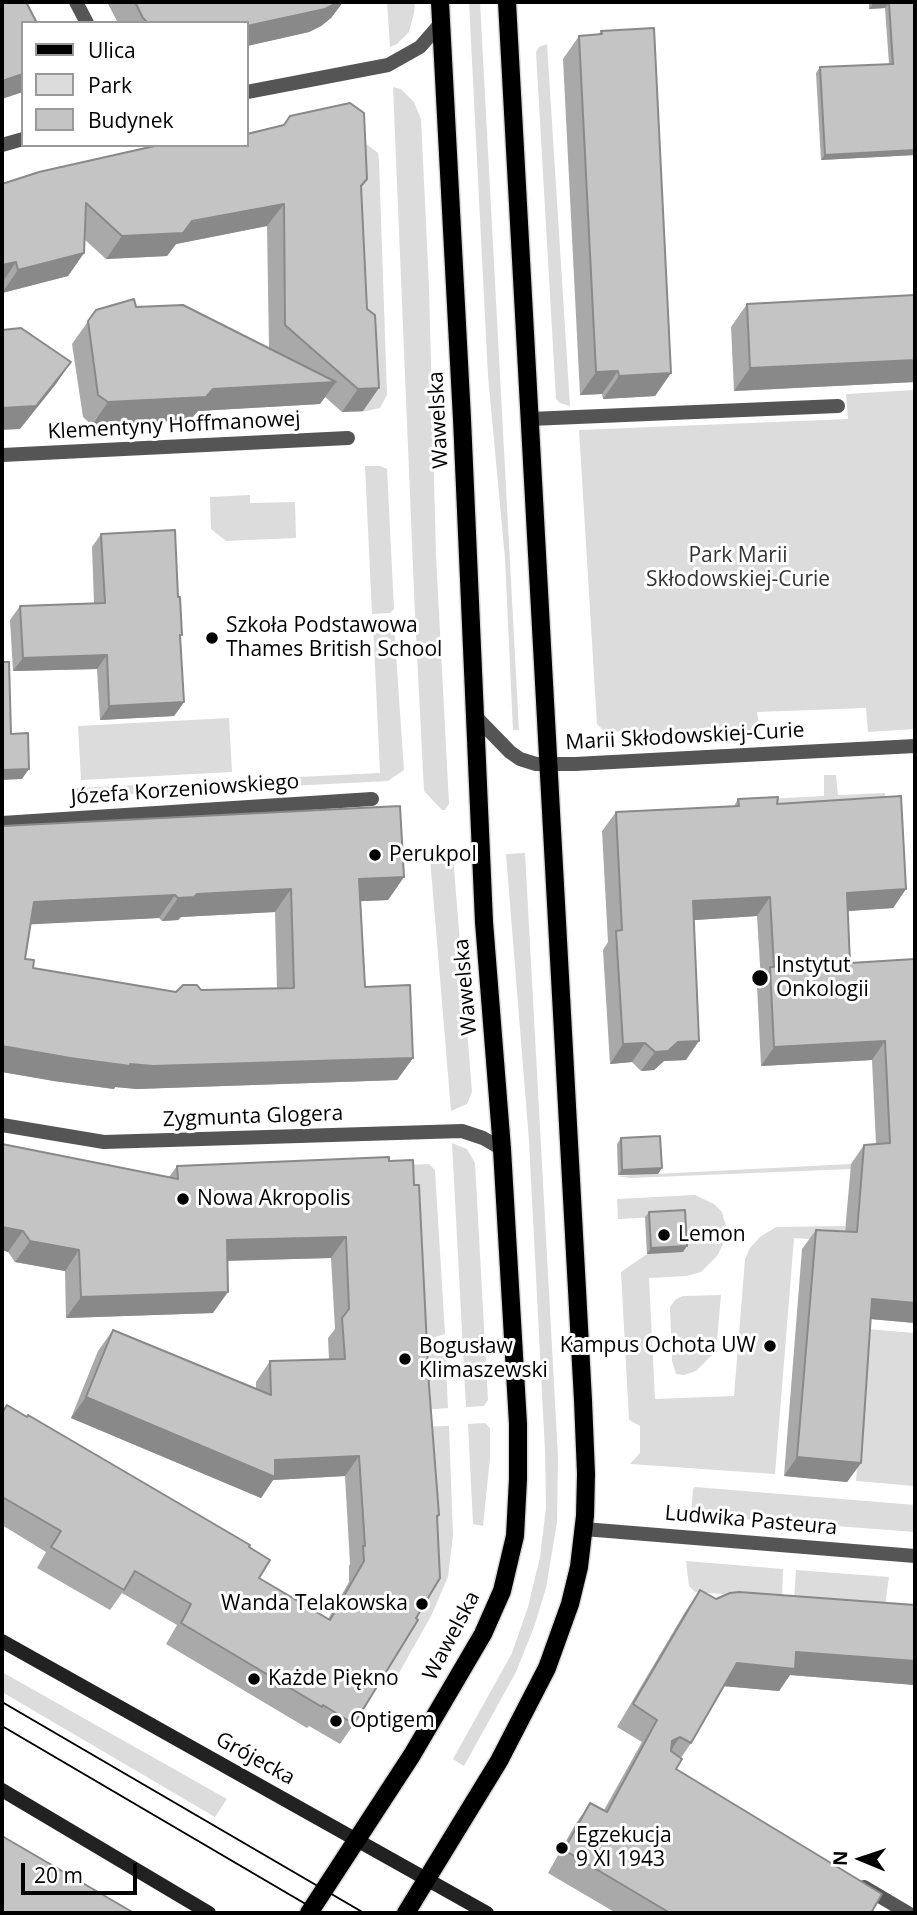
<!DOCTYPE html>
<meta charset="utf-8">
<style>
body{margin:0}
#map{position:relative;width:917px;height:1915px;overflow:hidden;background:#fff;font-family:"Open Sans",sans-serif}
canvas{display:block}
.frame{position:absolute;inset:0;border:4px solid #000;pointer-events:none}
.legend{position:absolute;left:21px;top:21px;width:228px;height:126px;box-sizing:border-box;background:#fff;border:2px solid #999;margin:0;padding:9px 12px;list-style:none;font-size:21px;color:#000}
.legend li{display:flex;align-items:center;gap:14px;height:35px}
.legend b{width:35px;border:2px solid #999}
.north{position:absolute;left:826px;top:1824px;width:70px;height:70px;-webkit-text-stroke:5px #fff;paint-order:stroke;rotate:272deg;font-size:19px;font-weight:700;line-height:28px;text-align:center;color:#000}
.north::after{content:'';display:block;margin:auto;width:24px;height:32px;background:#000;clip-path:polygon(50% 0,100% 100%,50% 72%,0 100%)}
.scale{position:absolute;left:21px;top:1863px;width:116px;height:32px;box-sizing:border-box;border:4px solid #000;border-top:0;padding-left:9px;font-size:21px;line-height:24px;white-space:nowrap;color:#000;-webkit-text-stroke:5px #fff;paint-order:stroke}
</style>
<div id="map">
<canvas width="917" height="1915"></canvas>
<div class="frame"></div>
<ul class="legend">
<li><b style="height:9px;background:#000"></b>Ulica</li>
<li><b style="height:19px;background:#dcdcdc"></b>Park</li>
<li><b style="height:19px;background:#c4c4c4"></b>Budynek</li>
</ul>
<div class="north">N</div>
<div class="scale">20 m</div>
</div>
<script>
const c = document.querySelector('canvas').getContext('2d');
c.lineJoin = 'round';
function fillPath(path, color) { c.fillStyle = color; c.fill(path, 'evenodd'); }
const toPath = rows => new Path2D(rows.map(r => 'M' + r).join(''));
function trace(path, color, width, dash) { c.strokeStyle = color; c.lineWidth = width; c.lineCap = dash ? 'butt' : 'round'; c.setLineDash(dash || []); c.stroke(path); }
function drawText(font, color, halo, rows, align = 'center') {
  c.font = font + ' "Open Sans",sans-serif'; c.lineWidth = 6; c.setLineDash([]); c.textBaseline = 'middle'; c.strokeStyle = halo; c.fillStyle = color; for (const [text, x, y, turn = 0] of rows) {
    c.save(); c.translate(x, y); c.rotate((+turn || 0) * Math.PI / 180); c.textAlign = isNaN(turn) ? turn : align; if (halo) c.strokeText(text, 0, 0); c.fillText(text, 0, 0); c.restore();
  }
}
const green = toPath([
 [387,2,415,2,414,13,409,32,397,44,390,47],
 [469,2,480,2,519,730,513,730,505,559,488,376],
 [547,44,570,406,560,403,556,399,536,52,539,47],
 [393,87,401,89,414,102,421,119,429,287,436,555,449,804,445,810,442,810,424,791,415,615],
 [355,135,378,153,379,160,387,395,380,408,362,412,354,412,362,403],
 [915,390,915,729,868,732,866,708,757,712,761,737,635,744,633,731,605,732,597,724,579,430,848,419,846,394],
 [365,466,380,466,387,469,394,609,390,613,372,614],
 [250,495,250,503,295,502,296,538,226,541,211,529,210,497],
 [390,622,394,626,404,770,388,781,75,797,76,788,380,773,373,623],
 [229,718,232,772,81,780,78,726],
 [824,775,836,775,838,795,885,793,886,810,765,815,765,799,824,796],
 [525,853,558,1457,557,1522,546,1588,534,1627,516,1672,464,1766,453,1759,512,1653,528,1607,540,1557,546,1508,545,1451,529,1141,506,854],
 [453,856,472,1092,467,1104,451,1111,430,858],
 [452,1143,467,1149,475,1163,488,1400,484,1406,466,1407],
 [429,1164,435,1170,445,1334,419,1342,308,1170],
 [851,1164,851,1169,631,1178,616,1176],
 [695,1195,714,1204,722,1212,726,1226,724,1242,717,1256,701,1272,687,1276,649,1278,655,1399,734,1396,745,1259,750,1248,760,1237,776,1227,845,1226,844,1235,838,1241,794,1238,775,1474,630,1464,640,1453,640,1426,629,1420,621,1272,647,1254,683,1252,681,1216,618,1219,617,1199],
 [721,1295,717,1341,713,1354,696,1371,684,1375,676,1374,672,1361,670,1307,676,1299,683,1296],
 [867,1329,915,1333,915,1486,856,1481],
 [445,1343,448,1408,424,1410,411,1346],
 [485,1423,490,1428,490,1458,483,1526,473,1524,468,1424],
 [449,1426,453,1535,448,1577,431,1616,399,1673,385,1672,416,1427],
 [695,1487,915,1505,915,1532,691,1515,693,1489],
 [686,1561,783,1569,782,1598,695,1592,689,1586],
 [796,1570,889,1577,885,1605,794,1599],
 [2,1672,227,1799,215,1817,2,1692]
]);
const street = toPath([
 [76,2,87,23],
 [247,92,388,65,420,47,441,23],
 [2,145,23,139],
 [530,419,838,406],
 [2,455,348,438],
 [475,716,510,752,520,759,536,764,575,764,915,746],
 [2,823,372,799],
 [2,1125,104,1142,462,1131,483,1138,502,1149],
 [584,1529,915,1556],
 [864,1887,908,1913]
]);
const secondary = toPath([
 [2,1641,487,1913],
 [2,1790,209,1913]
]);
const primary = toPath([
 [309,1913,412,1755,483,1634,502,1591,515,1536,518,1479,518,1424,502,1149,484,922,462,419,440,2],
 [406,1913,499,1761,547,1668,570,1604,579,1567,585,1516,586,1474,583,1400,507,2]
]);
const tram = toPath([
 [2,1702,364,1913],
 [2,1726,321,1913]
]);
const wall = toPath([
 [107,2,343,2,331,18,321,26,309,32,247,46,247,23,118,23],
 [869,2,915,2,915,155,821,160,816,73,820,67,889,64,885,8,869,9],
 [601,31,671,373,655,396,603,399,602,394,580,395,563,59,579,36,598,35],
 [290,116,367,179,361,188,363,411,342,412,325,397,320,404,198,411,190,420,92,425,83,417,72,344,96,310,136,307,269,348,267,226,176,244,167,256,106,259,84,239,84,253,68,276,2,293,2,184,191,146,283,125],
 [915,295,915,382,734,391,731,327,747,304],
 [101,534,178,597,182,635,180,638,184,702,174,716,100,720,97,669,13,671,10,620,20,606,94,603,92,547],
 [738,799,777,804,906,889,893,908,847,911,850,963,915,959,915,1323,871,1319,861,1463,847,1482,784,1476,802,1249,816,1230,845,1232,851,1164,864,1145,876,1144,872,1060,761,1066,757,986,761,981,757,916,694,920,686,1060,664,1061,654,1070,641,1071,632,1062,610,1064,603,950,608,942,602,831,616,812,734,806],
 [2,826,404,877,388,900,360,901,365,987,413,1058,397,1080,137,1089,115,1087,114,1089,54,1081,2,1072],
 [275,912,277,988,201,990,176,992,33,968,25,959,30,924,159,918,162,921,178,920,181,917],
 [621,1138,658,1174,618,1175,617,1144],
 [2,1144,169,1177,177,1166,389,1161,429,1386,437,1518,416,1618,354,1724,340,1744,309,1726,307,1728,166,1644,177,1625,122,1593,110,1610,37,1568,46,1552,2,1525,2,1413,249,1547,259,1578,328,1619,349,1582,349,1566,350,1564,345,1476,273,1480,261,1498,71,1418,98,1351,113,1330,256,1389,256,1382,270,1361,329,1359,328,1338,335,1329,331,1258,227,1261,213,1313,66,1318,65,1271,15,1262,8,1252,2,1250],
 [649,1212,683,1252,647,1254,645,1217],
 [700,1590,716,1599,915,1605,915,1685,790,1675,779,1691,724,1686,691,1743,681,1758,676,1769,871,1913,616,1913,548,1873,575,1825,590,1803,604,1810,642,1742,617,1727,685,1612]
]);
const shadedWall = toPath([
 [339,2,343,2,331,18,321,26,309,32,247,46,247,26],
 [889,3,885,8,869,9,873,4],
 [23,74,23,92,2,99,2,81],
 [915,150,915,155,821,160,825,155],
 [284,204,267,226,176,244,167,256,106,259,122,236],
 [84,253,68,276,2,293,18,270],
 [16,262,2,283,2,265],
 [915,360,915,382,734,391,750,368],
 [71,362,56,384,20,429,2,430,2,408],
 [618,371,602,394,580,395,596,372],
 [671,373,655,396,603,399,619,376],
 [336,382,320,404,198,411,190,420,92,425,108,402,213,389],
 [379,388,363,411,342,412,358,389],
 [107,655,97,669,13,671,23,658],
 [184,702,174,716,100,720,109,706],
 [29,769,22,779,2,780,2,770],
 [404,877,388,900,343,902,359,879],
 [291,889,275,912,181,917,178,920,162,921,178,898,197,894],
 [906,889,893,908,833,912,847,893],
 [175,895,159,918,18,925,34,902],
 [770,897,757,916,680,921,693,901],
 [699,1041,686,1060,664,1061,654,1070,641,1071,655,1052,678,1042],
 [885,1041,872,1060,761,1066,774,1047],
 [645,1043,632,1062,610,1064,623,1044],
 [2,1046,130,1064,413,1058,397,1080,137,1089,115,1087,114,1089,54,1081,2,1072],
 [662,1168,658,1174,618,1175,622,1170],
 [2,1227,23,1231,8,1252,2,1250],
 [346,1237,331,1258,212,1261,227,1240],
 [30,1241,79,1250,65,1271,15,1262],
 [687,1246,683,1252,647,1254,651,1248],
 [228,1292,213,1313,66,1318,81,1297],
 [872,1299,915,1303,915,1323,859,1318],
 [86,1397,275,1460,359,1456,345,1476,273,1480,261,1498,71,1418],
 [797,1457,861,1463,847,1482,784,1476],
 [796,1652,915,1661,915,1685,790,1675,779,1691,722,1686,737,1663],
 [680,1737,665,1759,672,1741]
]);
const building = toPath([
 [2,2,26,2,37,23,23,23,23,74,2,81,2,2],
 [135,2,339,2,325,9,247,26,247,23,148,23,143,18,135,2],
 [873,2,915,2,915,150,825,155,820,67,893,64,889,3,873,4,873,2],
 [654,28,671,373,619,376,618,371,596,372,579,36,602,34,601,31,654,28],
 [350,103,364,113,367,179,361,186,367,309,375,315,379,388,358,389,285,325,284,204,192,221,183,233,122,236,86,203,84,253,18,270,16,262,2,265,2,184,39,172,159,145,247,145,247,134,284,125,290,116,350,103],
 [915,295,915,360,750,368,747,304,915,295],
 [134,299,136,307,183,305,336,382,213,389,206,397,108,402,98,395,88,321,96,310,134,299],
 [21,328,71,362,36,406,2,408,2,330,21,328],
 [175,530,178,597,180,597,182,635,180,635,184,702,109,706,107,655,23,658,20,606,105,603,101,534,175,530],
 [2,662,9,662,11,734,28,733,29,769,2,770,2,662],
 [901,796,906,889,847,893,850,963,915,959,915,1303,872,1299,861,1463,797,1457,816,1230,857,1232,864,1145,890,1143,885,1041,774,1047,770,967,774,967,770,897,693,901,699,1041,678,1042,668,1051,655,1052,645,1043,623,1044,616,931,622,930,616,812,739,806,738,799,778,797,777,804,901,796],
 [400,806,404,877,359,879,365,987,410,985,413,1058,153,1066,130,1064,130,1066,70,1058,2,1046,2,826,400,806],
 [291,889,294,988,201,990,197,985,183,985,176,992,33,968,34,960,25,959,34,902,175,895,178,898,194,897,197,894,291,889],
 [660,1136,662,1168,622,1170,621,1138,660,1136],
 [2,1144,178,1179,177,1166,389,1157,389,1161,413,1160,414,1185,419,1185,429,1386,439,1515,437,1516,440,1578,416,1618,418,1620,354,1724,323,1705,322,1707,181,1623,191,1604,135,1571,124,1590,51,1547,61,1531,4,1498,2,1502,2,1413,7,1405,27,1417,28,1415,250,1545,249,1547,270,1560,259,1578,330,1620,364,1561,363,1546,365,1546,359,1456,275,1460,275,1477,86,1397,113,1330,271,1395,270,1361,345,1359,342,1318,349,1309,346,1237,227,1240,228,1292,81,1297,79,1250,30,1241,23,1231,2,1227,2,1144],
 [685,1210,687,1246,651,1248,649,1212,685,1210],
 [700,1590,716,1599,730,1593,739,1592,915,1605,915,1661,796,1652,795,1669,737,1663,691,1743,680,1737,672,1741,671,1751,682,1759,676,1769,882,1894,871,1913,670,1913,564,1850,590,1803,607,1812,657,1720,633,1704,700,1590],
 [2,1836,134,1913,2,1913,2,1836]
]);
const markers = [
 [212,638,7,"#000"],
 [375,855,7,"#000"],
 [760,978,9,"#000"],
 [183,1199,7,"#000"],
 [664,1235,7,"#000"],
 [770,1346,7,"#000"],
 [405,1359,7,"#000"],
 [422,1604,7,"#000"],
 [254,1679,7,"#000"],
 [336,1721,7,"#000"],
 [562,1848,7,"#000"]
];
const streetNames = [
 ["Wawelska",439,420,-93],
 ["Klementyny Hoffmanowej",174,426,-3],
 ["Marii Skłodowskiej-Curie",685,737,-3],
 ["Józefa Korzeniowskiego",185,790,-4],
 ["Wawelska",466,987,-95],
 ["Zygmunta Glogera",253,1117,-2],
 ["Ludwika Pasteura",751,1521,5],
 ["Wawelska",452,1636,-62],
 ["Grójecka",255,1759,29]
];
const parkNames = [
 ["Park Marii",738,556],
 ["Skłodowskiej-Curie",738,580]
];
const poiNames = [
 ["Szkoła Podstawowa",226,626],
 ["Thames British School",226,650],
 ["Perukpol",389,855],
 ["Instytut",776,966],
 ["Onkologii",776,990],
 ["Nowa Akropolis",197,1199],
 ["Lemon",678,1235],
 ["Kampus Ochota UW",756,1346,"right"],
 ["Bogusław",419,1347],
 ["Klimaszewski",419,1371],
 ["Wanda Telakowska",408,1604,"right"],
 ["Każde Piękno",268,1679],
 ["Optigem",350,1721],
 ["Egzekucja",576,1836],
 ["9 XI 1943",576,1860]
];
fillPath(green, '#dcdcdc');
trace(primary, '#dbdbdb', 21);
trace(street, '#555', 14);
trace(secondary, '#222', 14);
trace(primary, '#000', 18);
trace(tram, '#000', 2);
fillPath(wall, '#a9a9a9');
fillPath(shadedWall, '#898989');
fillPath(building, '#c4c4c4');
trace(building, '#898989', 2);
for (const [x, y, r, color] of markers) { const dot = new Path2D(); dot.arc(x, y, r, 0, 2 * Math.PI); c.fillStyle = color; c.fill(dot); trace(dot, '#fff', 2.5); }
drawText('21px', '#000', '#fff', streetNames);
drawText('21px', '#333', '#fff', parkNames);
drawText('21px', '#000', '#fff', poiNames, 'left');
</script>
